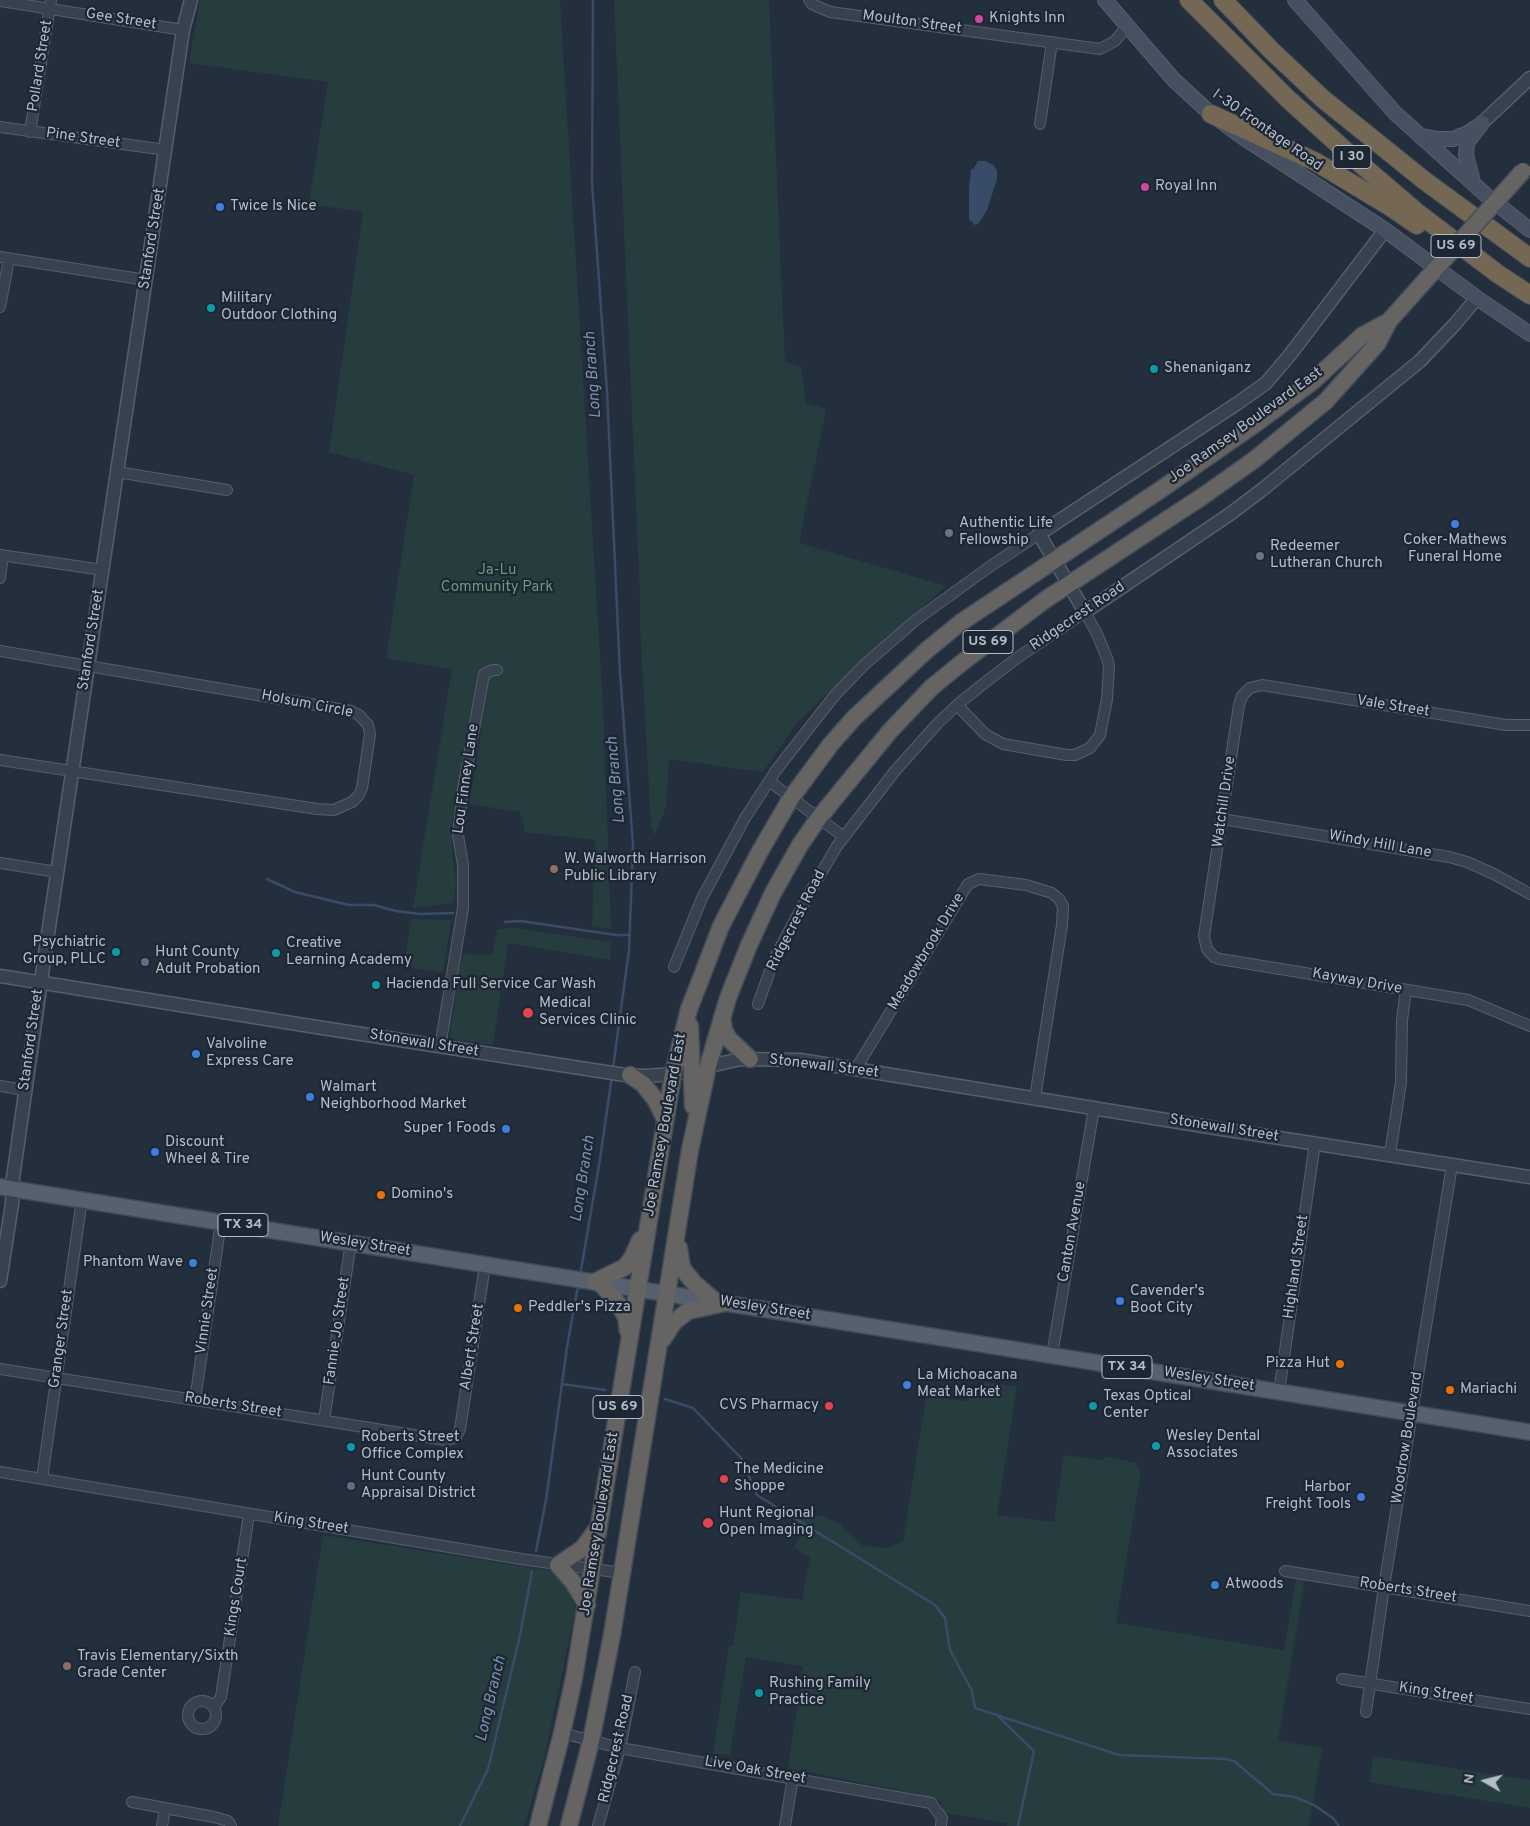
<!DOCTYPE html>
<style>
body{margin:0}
#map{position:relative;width:1530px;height:1826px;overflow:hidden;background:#242f3e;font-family:Overpass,sans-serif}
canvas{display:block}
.north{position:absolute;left:1460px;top:1756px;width:50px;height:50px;-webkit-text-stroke:4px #1d2633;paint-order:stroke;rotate:278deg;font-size:14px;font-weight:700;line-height:20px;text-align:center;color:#b4bcc9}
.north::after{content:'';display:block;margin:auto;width:18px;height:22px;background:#b4bcc9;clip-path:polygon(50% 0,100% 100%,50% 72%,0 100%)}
</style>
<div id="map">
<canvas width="1530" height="1826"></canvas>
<div class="north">N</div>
</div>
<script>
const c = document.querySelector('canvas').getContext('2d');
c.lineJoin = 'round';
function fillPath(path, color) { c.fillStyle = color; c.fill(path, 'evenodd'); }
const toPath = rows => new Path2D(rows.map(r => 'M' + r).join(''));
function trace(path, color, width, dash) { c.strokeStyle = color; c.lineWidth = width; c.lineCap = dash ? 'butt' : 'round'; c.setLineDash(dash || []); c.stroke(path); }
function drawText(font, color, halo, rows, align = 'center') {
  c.font = font + ' Overpass,sans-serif'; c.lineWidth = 4.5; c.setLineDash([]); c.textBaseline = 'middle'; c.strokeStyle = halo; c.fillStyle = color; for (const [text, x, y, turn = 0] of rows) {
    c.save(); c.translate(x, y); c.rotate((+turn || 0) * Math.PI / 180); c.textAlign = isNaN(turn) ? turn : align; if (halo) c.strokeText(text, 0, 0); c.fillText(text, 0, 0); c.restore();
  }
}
const green = toPath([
 [200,0,560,0,603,705,611,929,592,927,595,840,525,832,520,812,469,804,482,729,467,730,451,829,453,860,456,880,454,903,413,908,452,669,386,658,414,475,329,452,363,212,309,204,328,82,189,63],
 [614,0,769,0,785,362,801,367,806,403,826,409,799,543,946,586,837,684,797,723,763,772,669,759,666,807,655,835,651,827,640,628,640,597],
 [411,919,451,920,443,973,404,966],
 [514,928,611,942,610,960,508,943,493,1045,455,1040,451,1037,450,1033,462,954,486,955,493,954,497,929],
 [985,1383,1017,1386,997,1515,1054,1522,1064,1455,1103,1460,1104,1456,1136,1463,1141,1472,1116,1623,1284,1650,1296,1578,1305,1579,1278,1741,1322,1748,1309,1826,1007,1826,1007,1823,945,1813,941,1801,918,1794,788,1768,803,1666,746,1657,730,1755,713,1754,729,1646,733,1646,741,1592,802,1600,810,1558,794,1547,805,1528,795,1521,806,1516,823,1516,840,1524,863,1546,889,1548,903,1541,926,1397,967,1401,970,1390],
 [323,1535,553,1571,567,1586,576,1608,544,1759,524,1826,278,1826],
 [1373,1756,1530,1780,1530,1808,1369,1782]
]);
const water = toPath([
 [978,161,985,161,993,165,997,170,997,179,987,210,979,223,975,225,969,219,969,188,971,170,974,168]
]);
const stream = toPath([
 [593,0,592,183,607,391,620,673,633,845,629,950,613,1068],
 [267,879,295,892,349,905,374,905,396,911,420,914,453,913],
 [505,922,521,921,616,935,630,935],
 [580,1276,600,1159,612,1076],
 [562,1384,605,1390],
 [665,1399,693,1408,741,1458,757,1495,935,1605,945,1618,950,1650,972,1691,975,1708,1119,1755,1226,1759,1234,1761,1273,1794,1295,1797,1314,1805,1333,1818,1339,1826],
 [536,1551,546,1500,567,1347,578,1286],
 [997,1715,1034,1751,1018,1826],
 [460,1826,488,1769,519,1640,532,1572]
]);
const minor = toPath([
 [809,0,812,4,830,12,1100,49,1115,41,1127,26],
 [0,1,183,30],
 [1040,124,1052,42],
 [0,127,166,150],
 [30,132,51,0],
 [0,257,146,280],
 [0,307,9,259],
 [117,472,227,490],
 [0,555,103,570],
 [0,578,3,555],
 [0,651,351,711,359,715,368,725,370,734,362,788,359,795,352,802,334,810,317,809,0,760],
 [1530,725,1506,725,1262,685,1250,688,1242,696,1239,705,1204,936,1207,949,1214,957,1220,959,1468,1000,1530,1026],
 [769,781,844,837],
 [1222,819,1449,857,1467,862,1494,874,1530,894],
 [0,863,57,872],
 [674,967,702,898,745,818,777,769,835,695,864,665,916,620,992,565,1039,534],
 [758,1004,775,957,810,892,837,846,895,771,937,724,957,705,978,688,1017,658,1085,612,1097,634,1107,658,1109,666,1107,699,1100,735,1090,748,1075,755,1067,755,1003,744,985,734,957,705],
 [440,1047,463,908,463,865,458,835,463,789,484,674,493,670,497,670],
 [855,1070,968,884,979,879,1026,885,1052,893,1059,899,1063,906,1062,925,1035,1098],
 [0,1086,25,1090],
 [1390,1154,1401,1082,1402,1020,1406,990],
 [1052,1355,1094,1108],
 [0,1369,445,1440,452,1439,456,1437,460,1429,485,1265],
 [1279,1392,1315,1143],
 [195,1400,221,1222],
 [324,1420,351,1242],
 [0,1472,521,1559,622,1573],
 [42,1479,82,1199],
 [1285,1571,1530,1611],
 [1342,1679,1530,1709],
 '188 1715a14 14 0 1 1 28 0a14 14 0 1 1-28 0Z',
 [214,1707,221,1697,249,1514],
 [1366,1712,1384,1587,1452,1165],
 [562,1733,620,1748,931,1803,942,1818,941,1826],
 [132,1802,214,1817,228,1821,231,1826],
 [162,1826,165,1809],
 [598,1826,620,1748,635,1672],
 [785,1826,793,1777]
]);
const tertiary = toPath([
 [1482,123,1530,78],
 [1385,230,1289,356,1266,383,1238,403,1039,534,1085,612,1230,514,1263,489,1420,361,1455,324,1477,298],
 [0,976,310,1026,625,1075,646,1076,673,1074,741,1059,800,1060,1215,1128,1530,1177],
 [0,1281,12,1204,13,1178,41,981,183,30,191,0]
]);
const secondary = toPath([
 [1105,0,1174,80,1211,114,1244,138,1385,230,1477,298,1530,334],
 [1295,0,1395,113,1486,195,1530,230],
 [1422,136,1437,139,1453,139,1468,133,1477,127],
 [1473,182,1466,155,1467,143,1482,123]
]);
const primary = toPath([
 [0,1187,1530,1432]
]);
const trunk = toPath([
 [722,1017,724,1030,729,1039,750,1059],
 [690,1026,693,1106],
 [630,1075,643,1084,655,1099,665,1119],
 [679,1248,682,1268,694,1283,715,1301],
 [595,1282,625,1267,632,1258,640,1240],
 [600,1283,614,1298,622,1310,626,1317,628,1331],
 [663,1339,674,1322,688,1311,725,1303],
 [587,1605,573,1582,558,1565,583,1548,597,1529],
 [538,1826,562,1733,574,1678,673,1074,689,1009,700,981,721,926,759,853,791,798,831,744,854,718,927,650,960,623,1160,490,1251,427,1312,382,1363,335,1389,321],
 [569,1826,591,1741,612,1635,690,1150,708,1066,728,998,749,945,773,893,800,845,818,819,890,731,932,687,964,661,1045,600,1203,496,1254,460,1326,401,1377,344,1389,321]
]);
const motorway = toPath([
 [1189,0,1288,99,1349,154,1419,214,1498,274,1530,295],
 [1223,0,1272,51,1323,99,1425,181,1530,258],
 [1211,114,1316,162,1389,206,1417,225]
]);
const trunkBridge = toPath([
 [1389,321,1523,171]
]);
const markers = [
 [979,19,5,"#d1479c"],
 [1145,187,5,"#d1479c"],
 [220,207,5,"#3f7fe0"],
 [211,308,5,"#0f9aa8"],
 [1154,369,5,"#0f9aa8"],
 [1455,524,5,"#3f7fe0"],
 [949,533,5,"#6b7280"],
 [1260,556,5,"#6b7280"],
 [554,869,5,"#8d6e63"],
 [116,952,5,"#0f9aa8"],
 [276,953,5,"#0f9aa8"],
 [145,962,5,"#5c6f8a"],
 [376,985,5,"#0f9aa8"],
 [528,1013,6,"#e0444e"],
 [196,1054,5,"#3f7fe0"],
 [310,1097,5,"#3f7fe0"],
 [506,1129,5,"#3f7fe0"],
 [155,1152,5,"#3f7fe0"],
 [381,1195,5,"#e8710a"],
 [193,1263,5,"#3f7fe0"],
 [1120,1301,5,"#3f7fe0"],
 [518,1308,5,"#e8710a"],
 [1340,1364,5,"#e8710a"],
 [907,1385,5,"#3f7fe0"],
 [1450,1390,5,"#e8710a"],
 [829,1406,5,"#e0444e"],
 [1093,1406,5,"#0f9aa8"],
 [1156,1446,5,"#0f9aa8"],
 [351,1447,5,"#0f9aa8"],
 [724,1479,5,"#e0444e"],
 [351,1486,5,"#5c6f8a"],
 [1361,1497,5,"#3f7fe0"],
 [708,1523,6,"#e0444e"],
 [1215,1585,5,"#3f7fe0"],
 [67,1666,5,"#8d6e63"],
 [759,1693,5,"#0f9aa8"]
];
const shields = [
 [1352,157,38],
 [1456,246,50],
 [988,642,50],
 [243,1225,50],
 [1127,1367,50],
 [618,1407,50]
];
const shieldNames = [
 ["I 30",1352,157],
 ["US 69",1456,246],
 ["US 69",988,642],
 ["TX 34",243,1225],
 ["TX 34",1127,1367],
 ["US 69",618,1407]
];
const poiNames = [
 ["Knights Inn",989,19],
 ["Royal Inn",1155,187],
 ["Twice Is Nice",230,207],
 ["Military",221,299],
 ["Outdoor Clothing",221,316],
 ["Shenaniganz",1164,369],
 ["Authentic Life",959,524],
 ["Fellowship",959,541],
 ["Coker-Mathews",1455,541,"center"],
 ["Funeral Home",1455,558,"center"],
 ["Redeemer",1270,547],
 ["Lutheran Church",1270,564],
 ["W. Walworth Harrison",564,860],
 ["Public Library",564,877],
 ["Psychiatric",106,943,"right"],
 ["Group, PLLC",106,960,"right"],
 ["Creative",286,944],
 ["Learning Academy",286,961],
 ["Hunt County",155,953],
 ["Adult Probation",155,970],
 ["Hacienda Full Service Car Wash",386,985],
 ["Medical",539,1004],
 ["Services Clinic",539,1021],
 ["Valvoline",206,1045],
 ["Express Care",206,1062],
 ["Walmart",320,1088],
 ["Neighborhood Market",320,1105],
 ["Super 1 Foods",496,1129,"right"],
 ["Discount",165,1143],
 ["Wheel & Tire",165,1160],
 ["Domino's",391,1195],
 ["Phantom Wave",183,1263,"right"],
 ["Cavender's",1130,1292],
 ["Boot City",1130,1309],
 ["Peddler's Pizza",528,1308],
 ["Pizza Hut",1330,1364,"right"],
 ["La Michoacana",917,1376],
 ["Meat Market",917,1393],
 ["Mariachi",1460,1390],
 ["Texas Optical",1103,1397],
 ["Center",1103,1414],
 ["CVS Pharmacy",819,1406,"right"],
 ["Wesley Dental",1166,1437],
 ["Associates",1166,1454],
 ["Roberts Street",361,1438],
 ["Office Complex",361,1455],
 ["The Medicine",734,1470],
 ["Shoppe",734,1487],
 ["Hunt County",361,1477],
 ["Appraisal District",361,1494],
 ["Harbor",1351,1488,"right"],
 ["Freight Tools",1351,1505,"right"],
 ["Hunt Regional",719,1514],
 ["Open Imaging",719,1531],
 ["Atwoods",1225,1585],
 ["Travis Elementary/Sixth",77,1657],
 ["Grade Center",77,1674],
 ["Rushing Family",769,1684],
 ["Practice",769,1701]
];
const streetNames = [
 ["Gee Street",121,20,9],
 ["Moulton Street",912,23,8],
 ["Pollard Street",41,66,-81],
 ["I-30 Frontage Road",1267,131,35],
 ["Pine Street",83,139,8],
 ["Stanford Street",153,239,-81],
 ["Joe Ramsey Boulevard East",1246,426,-36],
 ["Ridgecrest Road",1078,617,-34],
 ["Stanford Street",92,640,-81],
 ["Holsum Circle",307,705,11],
 ["Vale Street",1393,707,9],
 ["Lou Finney Lane",467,779,-82],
 ["Watchill Drive",1225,802,-82],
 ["Windy Hill Lane",1380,845,10],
 ["Ridgecrest Road",797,921,-63],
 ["Meadowbrook Drive",927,952,-59],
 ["Kayway Drive",1357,982,10],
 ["Stanford Street",32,1040,-82],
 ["Stonewall Street",424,1044,9],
 ["Stonewall Street",824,1067,7],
 ["Joe Ramsey Boulevard East",666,1125,-80],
 ["Stonewall Street",1224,1129,9],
 ["Canton Avenue",1073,1232,-80],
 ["Wesley Street",365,1245,9],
 ["Highland Street",1297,1267,-82],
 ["Wesley Street",765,1309,9],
 ["Vinnie Street",208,1311,-82],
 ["Fannie Jo Street",338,1331,-82],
 ["Granger Street",62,1339,-82],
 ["Albert Street",473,1347,-81],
 ["Wesley Street",1209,1380,9],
 ["Roberts Street",233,1406,9],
 ["Woodrow Boulevard",1408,1438,-81],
 ["King Street",311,1524,9],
 ["Joe Ramsey Boulevard East",600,1524,-81],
 ["Roberts Street",1408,1591,9],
 ["Kings Court",237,1597,-81],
 ["King Street",1436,1694,9],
 ["Ridgecrest Road",617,1749,-77],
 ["Live Oak Street",755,1771,10]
];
const parkNames = [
 ["Ja-Lu",497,571],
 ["Community Park",497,588]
];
const waterNames = [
 ["Long Branch",594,375,-94],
 ["Long Branch",617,780,-95],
 ["Long Branch",584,1179,-81],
 ["Long Branch",492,1699,-77]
];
fillPath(green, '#263c3f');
fillPath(water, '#394c67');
trace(stream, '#394c67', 2.5);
trace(minor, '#565f6c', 12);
trace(tertiary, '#565f6c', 15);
trace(secondary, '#565f6c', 16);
trace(primary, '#414a57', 18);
trace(trunk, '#434c59', 19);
trace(motorway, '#434c59', 20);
trace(minor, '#38414e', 10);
trace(tertiary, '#38414e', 12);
trace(secondary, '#465061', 14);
trace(primary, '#56606e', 15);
trace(trunk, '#656462', 16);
trace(motorway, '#746855', 18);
trace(trunkBridge, '#434c59', 19, []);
trace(trunkBridge, '#656462', 16);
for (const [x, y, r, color] of markers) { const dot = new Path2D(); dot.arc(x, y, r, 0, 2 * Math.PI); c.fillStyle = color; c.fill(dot); trace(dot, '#1d2633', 2); }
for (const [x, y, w] of shields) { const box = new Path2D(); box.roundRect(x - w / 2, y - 11.5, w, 23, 4); c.fillStyle = '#1d2633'; c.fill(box); trace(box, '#b4bcc9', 1); }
drawText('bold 14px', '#b4bcc9', null, shieldNames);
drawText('15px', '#b4bcc9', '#1d2633', poiNames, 'left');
drawText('15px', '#b4bcc9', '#1d2633', streetNames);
drawText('15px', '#6b9a76', '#1d2633', parkNames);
drawText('italic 16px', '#7c92b1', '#1d2633', waterNames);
</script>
